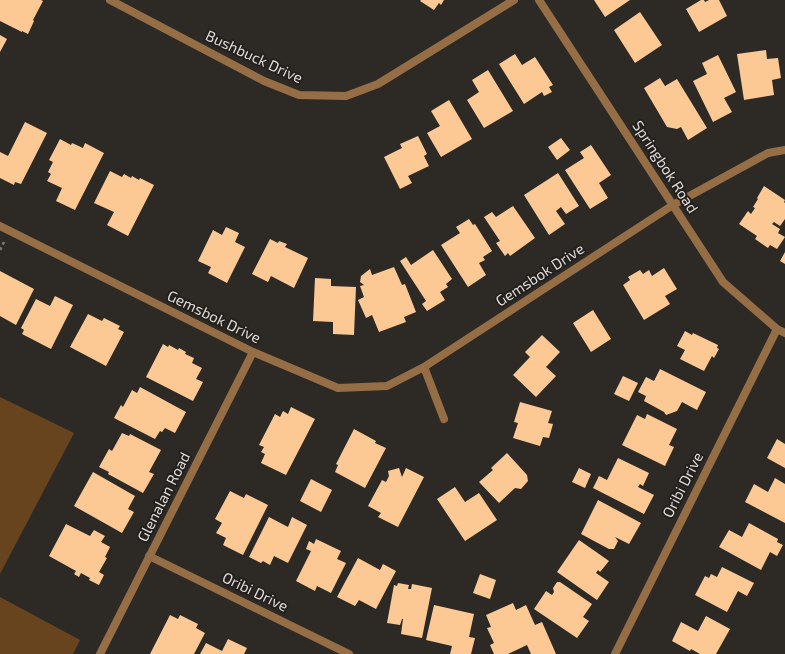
<!DOCTYPE html>
<style>
body{margin:0}
canvas{display:block;background:#2d2a26}
</style>
<canvas width="785" height="654"></canvas>
<script>
const c = document.querySelector('canvas').getContext('2d');
c.lineJoin = 'round';
function fillPath(path, color) { c.fillStyle = color; c.fill(path, 'evenodd'); }
const toPath = rows => new Path2D(rows.map(r => 'M' + r).join(''));
function trace(path, color, width, dash) { c.strokeStyle = color; c.lineWidth = width; c.lineCap = dash ? 'butt' : 'round'; c.setLineDash(dash || []); c.stroke(path); }
function drawText(font, color, halo, rows, align = 'center') {
  c.font = font + ' "Exo 2",sans-serif'; c.lineWidth = 4; c.setLineDash([]); c.textBaseline = 'middle'; c.strokeStyle = halo; c.fillStyle = color; for (const [text, x, y, turn = 0] of rows) {
    c.save(); c.translate(x, y); c.rotate((+turn || 0) * Math.PI / 180); c.textAlign = isNaN(turn) ? turn : align; if (halo) c.strokeText(text, 0, 0); c.fillText(text, 0, 0); c.restore();
  }
}
const green = toPath([
 [0,397,74,433,0,574],
 [0,597,80,640,73,654,0,654]
]);
const building = toPath([
 [0,0,41,0,43,1,33,20,34,21,28,34,22,31,22,32,0,21],
 [421,0,444,0,441,5,439,3,434,10,420,1],
 [594,0,630,0,605,17],
 [701,0,704,0,705,2,709,0,719,0,727,16,699,32,686,9],
 [640,12,662,45,635,63,614,30],
 [0,35,7,39,0,52],
 [766,50,767,59,778,58,781,78,772,80,774,95,744,100,737,54],
 [515,54,522,65,535,57,553,85,549,87,552,92,544,96,542,92,524,104,499,64],
 [718,55,736,92,724,98,732,112,713,122,693,81,707,74,702,63],
 [488,70,513,111,484,128,467,100,479,92,472,80],
 [660,78,665,86,677,79,707,128,688,140,681,127,677,129,667,127,644,88],
 [449,100,472,139,441,157,427,133,440,126,431,111],
 [25,122,47,133,21,184,15,182,14,185,0,178,0,152,8,156],
 [418,136,427,154,424,156,429,166,408,176,412,183,400,189,384,157,402,148,400,144],
 [561,138,570,150,557,160,548,147],
 [60,139,71,145,72,143,83,148,85,143,104,153,75,210,56,201,62,188,47,181,51,174,48,172,53,162,49,160],
 [591,145,611,175,599,183,608,198,590,209,565,170,584,158,580,152],
 [110,171,122,177,124,174,131,178,132,176,139,180,140,178,154,185,128,236,107,225,114,212,94,203],
 [558,173,579,206,566,214,561,207,556,211,565,224,549,235,524,195],
 [764,186,785,200,784,202,785,203,785,219,780,226,774,222,772,224,780,229,778,233,785,237,777,249,770,245,768,248,755,239,757,236,739,224,748,211,751,214,755,208,753,207,758,199,757,198],
 [513,206,535,238,510,256,508,253,505,256,496,243,500,241,484,217,492,212,496,217],
 [469,219,473,225,475,224,492,251,483,257,485,260,479,263,486,275,468,287,441,245,460,233,456,227],
 [226,227,239,233,235,242,245,247,227,283,208,273,211,267,198,261,213,230,222,235],
 [270,239,278,243,279,241,287,244,285,247,308,258,294,288,271,276,268,282,252,274],
 [433,250,452,279,446,284,448,287,440,292,445,300,427,311,422,304,426,301,400,261,406,257,411,265],
 [785,252,785,264,780,261],
 [394,267,402,285,405,284,416,312,404,317,406,322,379,332,372,315,366,318,358,300,364,297,360,286,364,285,360,282,361,276,370,269,372,275],
 [664,268,677,289,665,296,670,304,644,320,623,285,630,280,628,277,640,270,643,274,649,270,652,276],
 [0,271,34,289,16,325,0,316],
 [315,278,331,279,331,286,356,287,354,335,333,334,333,322,313,321],
 [55,296,73,305,51,349,22,334,24,330,21,328,36,299,50,306],
 [593,310,611,339,591,352,573,323],
 [88,314,102,321,104,318,120,326,118,329,124,332,106,366,70,347],
 [685,331,692,335,693,333,718,345,717,348,719,349,714,358,712,356,704,371,680,359,685,350,677,346],
 [542,335,560,352,546,367,556,376,536,397,513,375,530,357,525,352],
 [163,344,168,347,169,345,178,350,179,348,186,352,185,354,194,358,192,363,202,368,196,379,203,382,193,401,146,377],
 [660,369,706,392,697,410,682,402,677,411,666,415,664,412,644,401,646,396,638,392,646,377,654,381],
 [623,376,638,383,629,401,614,394],
 [140,387,186,412,175,433,165,428,162,432,160,431,155,439,114,418,121,405,123,407,132,390,137,393],
 [520,402,552,411,548,423,553,424,549,438,543,437,540,446,513,438,518,423,514,422],
 [291,407,315,419,286,475,261,463,265,454,261,452,264,447,259,445,275,414,280,417,283,411,288,414],
 [647,414,677,429,669,445,674,447,665,466,622,445,637,415,645,419],
 [354,429,376,441,375,443,386,448,365,488,335,472,338,465,336,464],
 [122,433,129,436,130,434,161,450,149,472,154,474,143,493,108,474,109,472,99,467,109,449,112,451],
 [777,439,785,444,785,468,767,458],
 [507,453,527,475,528,481,521,489,515,488,499,503,479,482,493,470,491,468],
 [618,458,649,473,643,486,640,484,638,487,654,495,644,514,593,488,599,476,607,480],
 [399,468,402,477,406,468,424,477,398,527,378,517,381,513,368,506,382,480,386,482,389,476,388,471],
 [579,468,591,474,585,488,572,482],
 [93,472,135,496,128,509,134,512,122,533,74,506],
 [775,478,785,484,785,523,745,502,754,484,768,492],
 [311,479,332,490,321,512,300,501],
 [455,487,465,502,479,493,497,520,465,541,437,499],
 [230,491,244,498,246,494,268,505,243,555,223,545,226,538,216,533,222,523,215,519],
 [598,500,641,523,629,544,615,537,618,541,614,549,609,549,581,534],
 [269,517,288,527,292,517,307,525,288,563,274,556,270,565,263,561,261,563,249,557],
 [749,523,778,539,777,542,783,545,777,556,770,552,761,570,719,547,729,530,742,537],
 [66,524,90,536,94,530,105,536,101,542,110,547,105,557,107,558,99,572,104,575,99,585,89,580,90,578,81,573,79,577,74,574,76,571,49,556],
 [316,539,341,551,337,559,346,563,331,593,317,586,315,591,296,581,311,551,306,549,309,541,314,544],
 [579,540,609,561,600,572,598,570,596,573,609,582,597,600,557,572],
 [358,558,380,570,383,564,396,571,376,609,359,600,355,606,337,597],
 [722,567,754,583,747,596,738,591,727,612,695,595,705,576,709,578,711,574,717,577],
 [480,574,496,580,490,599,473,593],
 [557,582,560,582,592,604,583,617,589,621,577,638,534,609,546,591,552,595,554,592,553,588],
 [398,583,409,585,408,589,411,589,412,584,432,588,422,638,401,634,403,619,402,619,400,625,387,623,394,585,397,586],
 [513,603,516,610,526,605,535,625,542,622,556,654,531,654,527,645,508,654,494,654,490,645,494,643,487,628,491,627,486,615],
 [434,605,474,614,469,637,475,638,471,654,450,654,452,646,426,640],
 [170,615,178,619,180,615,198,624,196,628,205,633,194,654,150,654],
 [706,616,730,629,716,654,700,654,691,649,690,651,672,641,681,622,698,631],
 [228,639,247,648,244,654,200,654,206,643,222,651]
]);
const path = toPath([
 [0,250,4,242]
]);
const street = toPath([
 [110,0,264,81,299,95,346,96,378,84,514,0],
 [539,0,723,282,777,329,785,333],
 [0,226,253,352,338,388,387,386,424,367,673,205,768,153,785,150],
 [424,367,444,419],
 [149,556,349,654],
 [100,654,253,352],
 [615,654,777,329]
]);
const streetNames = [
 ["Bushbuck Drive",254,57,25],
 ["Springbok Road",665,167,57],
 ["Gemsbok Drive",540,275,-33],
 ["Gemsbok Drive",214,317,26],
 ["Oribi Drive",683,485,-63],
 ["Glenalan Road",164,497,-63],
 ["Oribi Drive",255,592,26]
];
fillPath(green, '#67441d');
fillPath(building, '#fcc995');
trace(path, '#7a7774', 2.5, [3, 3]);
trace(street, '#966e45', 8);
drawText('15px', '#dfdcda', '#24201d', streetNames);
</script>
